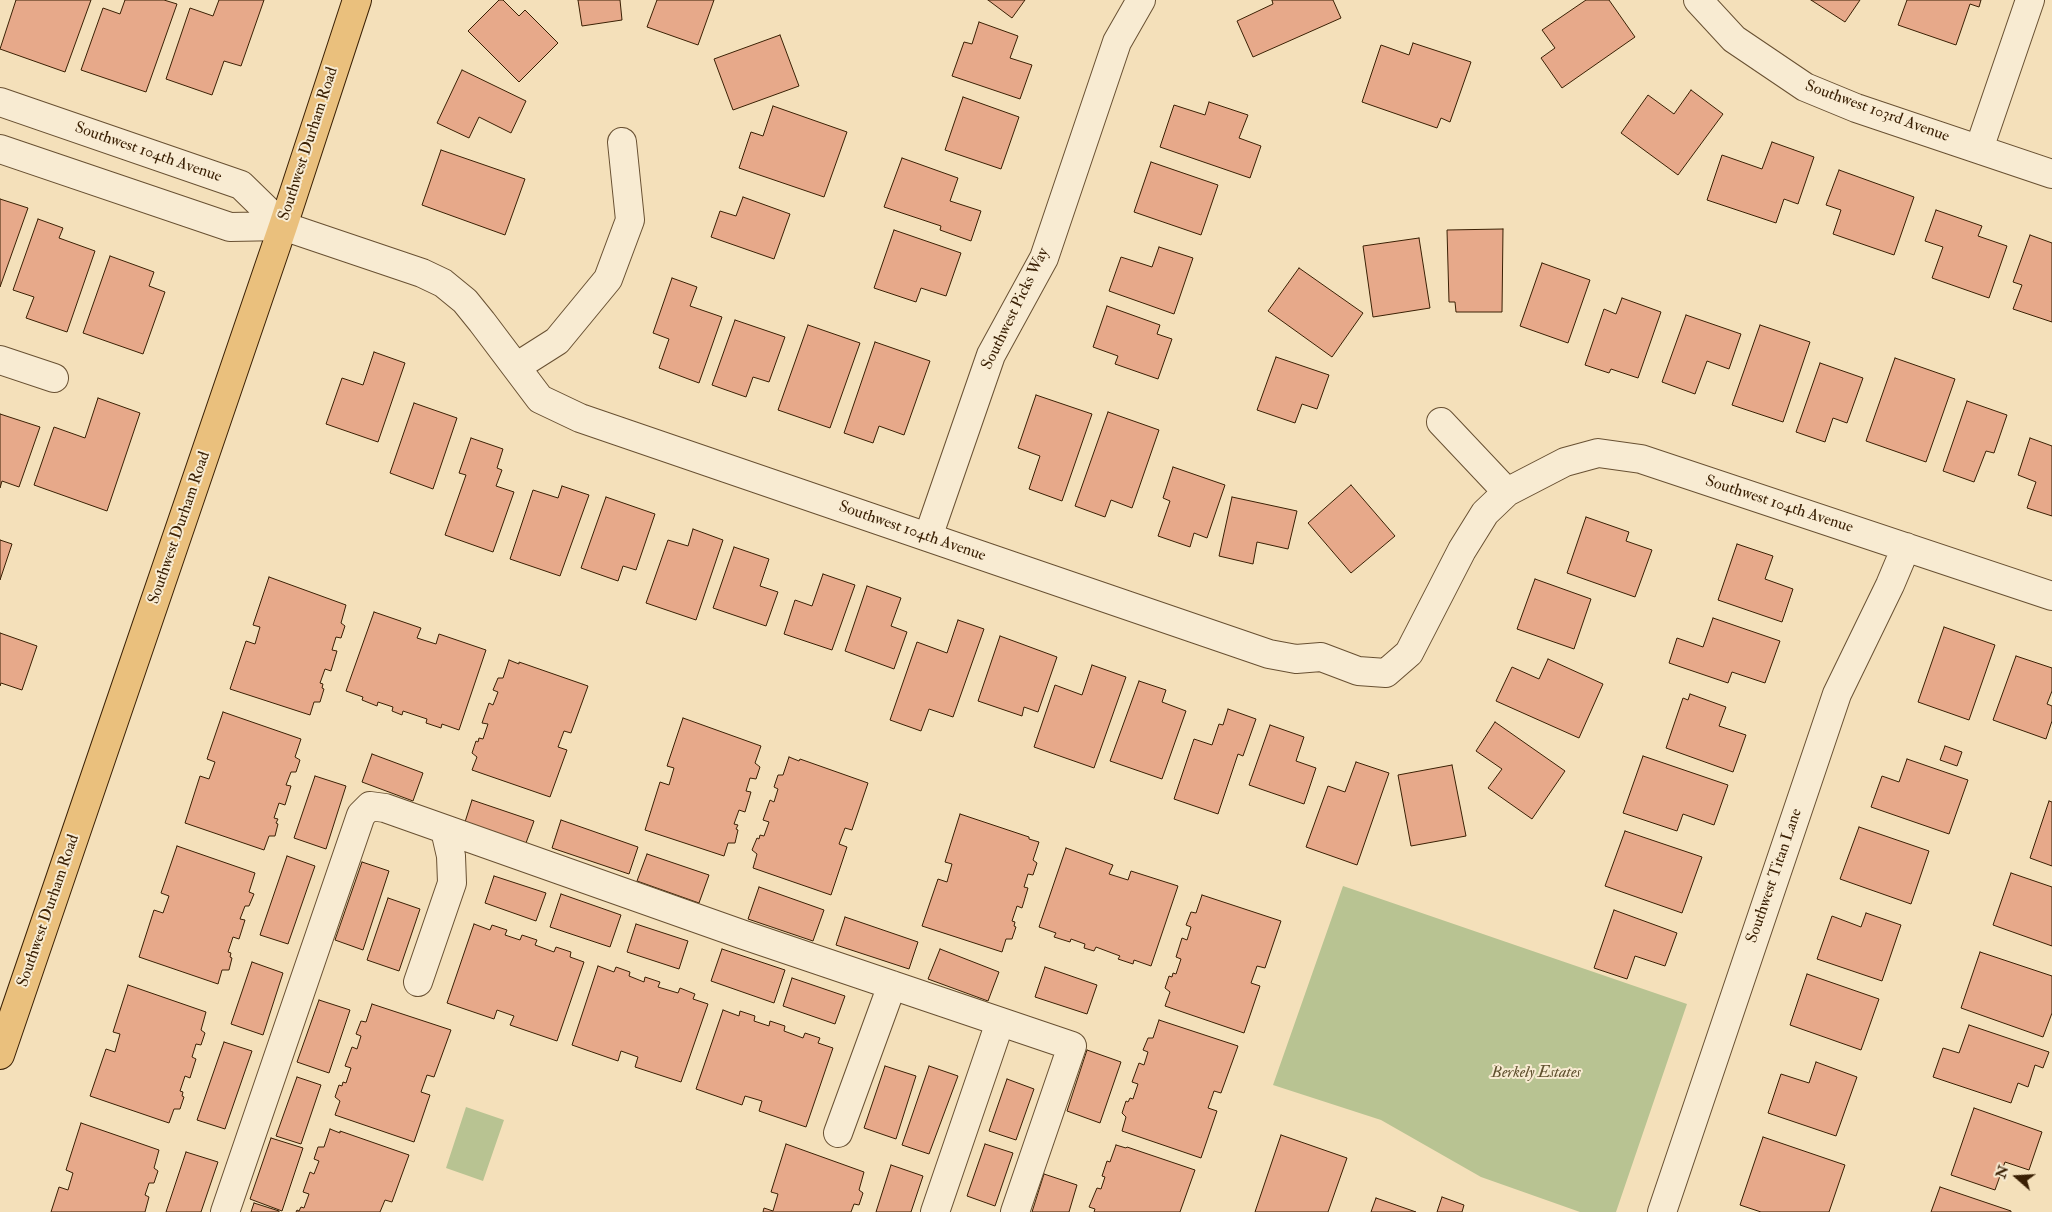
<!DOCTYPE html>
<style>
body{margin:0}
#map{position:relative;width:2052px;height:1212px;overflow:hidden;background:#f4e0ba;font-family:"IM FELL Double Pica",serif}
canvas{display:block}
.north{position:absolute;left:1992px;top:1152px;width:50px;height:50px;-webkit-text-stroke:4px #f8ebd2;paint-order:stroke;rotate:289deg;font-size:14px;font-weight:700;line-height:20px;text-align:center;color:#3a2004}
.north::after{content:'';display:block;margin:auto;width:18px;height:22px;background:#3a2004;clip-path:polygon(50% 0,100% 100%,50% 72%,0 100%)}
</style>
<div id="map">
<canvas width="2052" height="1212"></canvas>
<div class="north">N</div>
</div>
<script>
const c = document.querySelector('canvas').getContext('2d');
c.lineJoin = 'round';
function fillPath(path, color) { c.fillStyle = color; c.fill(path, 'evenodd'); }
const toPath = rows => new Path2D(rows.map(r => 'M' + r).join(''));
function trace(path, color, width, dash) { c.strokeStyle = color; c.lineWidth = width; c.lineCap = dash ? 'butt' : 'round'; c.setLineDash(dash || []); c.stroke(path); }
function drawText(font, color, halo, rows, align = 'center') {
  c.font = font + ' "IM FELL Double Pica",serif'; c.lineWidth = 4; c.setLineDash([]); c.textBaseline = 'middle'; c.strokeStyle = halo; c.fillStyle = color; for (const [text, x, y, turn = 0] of rows) {
    c.save(); c.translate(x, y); c.rotate((+turn || 0) * Math.PI / 180); c.textAlign = isNaN(turn) ? turn : align; if (halo) c.strokeText(text, 0, 0); c.fillText(text, 0, 0); c.restore();
  }
}
const green = toPath([
 [1343,886,1687,1004,1616,1212,1580,1212,1481,1177,1381,1120,1273,1085],
 [466,1107,504,1120,483,1181,446,1168]
]);
const building = toPath([
 [16,0,91,0,65,72,0,49,16,0],
 [125,0,164,0,177,4,146,92,81,70,103,8,120,14,125,0],
 [219,0,264,0,241,66,224,61,212,95,166,79,190,8,213,16,219,0],
 [499,0,503,0,519,16,525,10,558,43,519,82,468,31,499,0],
 [578,0,620,0,622,20,582,26,578,0],
 [657,0,714,0,698,45,647,27,657,0],
 [988,0,1025,0,1012,18,988,0],
 [1272,0,1333,0,1341,18,1253,57,1237,21,1273,4,1272,0],
 [1586,0,1609,0,1635,37,1562,88,1541,58,1555,48,1542,30,1586,0],
 [1811,0,1860,0,1845,22,1811,0],
 [1907,0,1981,0,1979,7,1970,4,1956,45,1898,25,1907,0],
 [979,22,1018,36,1010,58,1032,65,1020,99,952,76,964,42,972,44,979,22],
 [780,35,799,86,733,110,714,59,780,35],
 [1413,43,1471,62,1450,122,1441,118,1437,128,1362,102,1381,45,1409,55,1413,43],
 [462,70,526,101,511,133,479,117,469,138,437,123,462,70],
 [1691,90,1723,114,1678,175,1621,133,1648,95,1674,114,1691,90],
 [963,97,1019,117,1001,169,945,150,963,97],
 [1209,102,1248,115,1239,138,1261,146,1250,178,1160,147,1174,105,1205,115,1209,102],
 [773,106,847,132,824,197,739,168,751,132,763,136,773,106],
 [1772,142,1814,157,1798,204,1784,199,1776,223,1707,200,1722,155,1762,169,1772,142],
 [441,150,525,179,505,235,422,205,441,150],
 [902,158,958,178,950,201,981,211,971,241,940,230,941,226,884,207,902,158],
 [1151,162,1218,185,1201,235,1134,212,1151,162],
 [1839,170,1914,197,1894,255,1833,234,1841,210,1826,205,1839,170],
 [743,197,790,214,774,259,711,237,720,211,736,216,743,197],
 [0,199,28,208,0,287,0,199],
 [1936,210,1982,226,1978,236,2007,246,1989,298,1932,278,1943,247,1925,241,1936,210],
 [38,219,63,228,59,238,95,251,67,332,26,318,34,297,13,290,38,219],
 [1503,229,1502,312,1456,312,1455,302,1449,302,1447,230,1503,229],
 [894,230,961,253,946,296,921,288,916,302,874,288,894,230],
 [2030,235,2052,243,2052,322,2013,309,2022,285,2013,282,2030,235],
 [1419,238,1430,308,1373,317,1363,246,1419,238],
 [1159,247,1193,258,1174,314,1109,291,1121,257,1152,267,1159,247],
 [110,256,154,272,149,286,165,292,143,354,83,333,110,256],
 [1542,263,1590,280,1568,343,1520,326,1542,263],
 [1299,268,1363,313,1332,357,1268,311,1299,268],
 [672,278,697,287,690,306,722,317,699,383,659,368,669,339,653,333,672,278],
 [1622,298,1661,312,1638,378,1611,369,1609,373,1585,365,1604,309,1616,314,1622,298],
 [1107,306,1160,325,1157,334,1172,339,1158,379,1115,364,1118,356,1093,347,1107,306],
 [1686,315,1741,334,1729,369,1707,361,1695,394,1662,382,1686,315],
 [735,320,785,337,769,382,753,377,746,397,712,385,735,320],
 [808,325,860,343,830,428,778,410,808,325],
 [1760,325,1810,342,1783,422,1732,405,1760,325],
 [875,342,930,361,904,435,879,426,873,443,844,433,875,342],
 [374,352,405,363,378,442,326,424,342,378,363,385,374,352],
 [1276,357,1329,375,1317,409,1302,404,1295,423,1257,410,1276,357],
 [1895,358,1955,379,1926,462,1866,441,1895,358],
 [1820,363,1863,378,1847,423,1833,418,1825,442,1796,432,1820,363],
 [1036,395,1092,414,1062,501,1029,489,1040,456,1018,448,1036,395],
 [98,398,140,413,107,511,34,485,54,427,85,438,98,398],
 [1967,401,2007,415,1994,453,1986,451,1974,482,1943,471,1967,401],
 [414,403,457,418,433,489,390,473,414,403],
 [1108,412,1159,430,1132,508,1111,500,1105,517,1075,506,1108,412],
 [0,414,40,427,19,487,2,481,0,488,0,414],
 [471,438,503,449,497,468,502,470,496,486,514,492,493,552,445,535,466,475,459,473,471,438],
 [2030,438,2052,446,2052,516,2027,508,2036,482,2018,475,2030,438],
 [1173,467,1225,485,1207,538,1194,533,1190,547,1158,536,1170,501,1163,498,1173,467],
 [1351,485,1395,536,1351,573,1308,523,1351,485],
 [562,486,589,495,560,576,510,559,533,490,558,498,562,486],
 [606,497,655,514,636,570,623,566,618,581,581,568,606,497],
 [1232,497,1297,511,1288,549,1257,542,1253,564,1219,556,1232,497],
 [1586,517,1629,532,1626,541,1652,550,1635,597,1567,573,1586,517],
 [693,529,723,540,696,620,646,603,668,540,688,546,693,529],
 [0,540,12,544,0,580,0,540],
 [1737,544,1773,556,1765,579,1793,589,1782,622,1718,600,1737,544],
 [734,547,769,559,760,586,778,592,766,626,713,608,734,547],
 [823,574,855,585,832,650,784,634,795,600,812,606,823,574],
 [269,577,346,605,341,623,345,626,341,638,336,637,332,650,337,651,331,671,325,669,320,683,323,684,322,688,324,689,320,702,314,702,310,715,230,689,246,641,255,644,260,627,253,625,269,577],
 [1535,579,1591,599,1574,649,1517,629,1535,579],
 [867,586,901,598,891,626,907,632,894,669,845,651,867,586],
 [374,612,421,628,417,638,436,644,439,634,486,650,459,730,442,724,441,728,426,723,427,719,403,711,402,715,392,711,393,707,378,702,377,706,362,700,363,697,346,691,374,612],
 [1713,618,1780,641,1765,683,1732,672,1728,683,1669,663,1677,638,1703,647,1713,618],
 [958,620,984,629,953,717,929,709,921,731,890,720,917,642,947,653,958,620],
 [1944,627,1995,645,1969,720,1918,702,1944,627],
 [0,633,37,646,22,690,1,683,0,686,0,633],
 [1000,636,1057,657,1038,712,1024,707,1022,716,978,701,1000,636],
 [2016,656,2052,668,2052,691,2047,704,2052,706,2052,721,2046,739,1993,720,2016,656],
 [1548,659,1603,684,1579,738,1496,701,1512,667,1539,679,1548,659],
 [509,660,519,664,519,662,588,686,571,733,564,731,558,747,567,750,550,797,472,770,477,757,472,753,476,741,478,742,479,738,483,739,488,724,482,723,489,703,493,705,498,692,493,690,498,678,503,678,509,660],
 [1092,665,1126,677,1094,768,1034,747,1055,685,1082,695,1092,665],
 [1139,681,1166,690,1162,702,1186,711,1162,779,1110,761,1139,681],
 [1690,694,1726,707,1719,726,1746,735,1733,772,1666,748,1683,698,1688,700,1690,694],
 [1228,709,1256,719,1243,756,1238,754,1218,814,1174,799,1194,739,1212,745,1219,724,1223,725,1228,709],
 [223,712,301,739,295,757,300,760,296,772,291,772,286,785,291,786,285,805,279,803,274,818,278,819,276,823,278,824,275,836,269,836,264,850,185,823,200,776,209,779,215,762,207,759,223,712],
 [683,718,761,746,755,763,760,767,756,779,750,778,746,791,751,792,745,812,739,810,734,824,738,825,736,829,738,830,735,843,728,843,724,856,645,830,660,782,669,785,674,768,667,766,683,718],
 [1495,722,1565,771,1532,819,1488,788,1502,769,1476,751,1495,722],
 [1270,725,1304,737,1296,761,1316,768,1304,804,1249,785,1270,725],
 [1945,746,1962,752,1957,766,1940,760,1945,746],
 [372,754,423,773,413,801,362,782,372,754],
 [1643,756,1728,785,1714,825,1683,814,1677,831,1623,813,1643,756],
 [789,757,799,761,800,759,868,783,852,830,845,828,839,844,847,847,831,895,753,868,757,854,752,850,757,838,759,839,760,835,764,836,769,822,763,820,770,800,774,802,778,789,774,787,778,775,783,775,789,757],
 [1907,759,1968,780,1949,834,1871,807,1882,776,1899,782,1907,759],
 [1356,762,1389,773,1357,865,1306,847,1328,786,1345,792,1356,762],
 [1452,765,1466,836,1411,846,1398,775,1452,765],
 [315,776,346,786,326,849,294,838,315,776],
 [472,800,534,821,526,843,465,822,472,800],
 [2049,801,2052,802,2052,866,2030,858,2049,801],
 [960,814,1029,837,1029,839,1039,842,1033,860,1037,863,1033,875,1028,874,1024,887,1028,888,1022,908,1017,906,1012,921,1015,922,1014,926,1016,927,1012,939,1006,939,1002,952,922,926,938,879,947,882,952,864,945,862,960,814],
 [561,820,638,847,629,874,552,848,561,820],
 [1859,827,1929,851,1911,904,1840,879,1859,827],
 [1625,831,1702,857,1682,913,1605,886,1625,831],
 [177,846,255,873,249,892,254,894,249,906,245,906,240,919,245,920,239,939,233,937,228,952,231,953,230,957,232,958,229,970,222,970,218,984,139,957,154,910,163,913,169,896,161,893,177,846],
 [1066,848,1113,865,1109,874,1128,880,1131,871,1178,886,1151,966,1134,960,1133,964,1118,959,1120,956,1096,947,1094,951,1084,948,1085,944,1071,939,1070,942,1054,937,1056,933,1039,927,1066,848],
 [647,854,709,875,699,903,637,881,647,854],
 [287,856,315,866,288,944,260,935,287,856],
 [362,862,389,871,363,950,335,940,362,862],
 [2011,873,2052,887,2052,946,1993,925,2011,873],
 [494,876,546,893,536,921,485,903,494,876],
 [759,887,824,910,813,941,748,919,759,887],
 [561,894,621,915,610,947,550,927,561,894],
 [1202,895,1281,921,1265,968,1257,966,1251,983,1260,986,1244,1033,1165,1006,1170,992,1165,988,1169,976,1172,977,1173,973,1176,974,1181,959,1176,957,1182,938,1187,940,1191,927,1186,925,1191,912,1196,913,1202,895],
 [388,898,420,909,399,971,367,960,388,898],
 [1614,910,1677,933,1665,966,1635,956,1627,979,1594,968,1614,910],
 [1866,913,1901,925,1882,981,1817,959,1832,916,1861,927,1866,913],
 [845,917,918,942,909,969,836,945,845,917],
 [474,924,490,930,492,925,507,930,505,935,520,940,522,935,537,940,535,945,554,952,556,947,571,952,570,957,584,962,557,1041,510,1025,514,1016,497,1010,494,1019,447,1003,474,924],
 [636,924,688,941,679,969,627,952,636,924],
 [722,949,785,970,774,1003,711,981,722,949],
 [940,949,999,972,988,1001,928,979,940,949],
 [1980,952,2052,976,2052,1013,2043,1037,1961,1008,1980,952],
 [252,962,283,973,263,1035,231,1024,252,962],
 [598,966,614,972,616,967,630,972,629,976,644,982,645,977,660,982,658,987,678,993,680,988,695,994,693,999,708,1004,681,1082,635,1067,638,1057,621,1051,618,1061,572,1045,598,966],
 [1045,967,1097,985,1087,1014,1035,997,1045,967],
 [1807,974,1879,999,1861,1050,1790,1025,1807,974],
 [792,978,845,996,835,1024,783,1006,792,978],
 [128,985,206,1012,201,1030,205,1033,201,1045,196,1044,192,1057,196,1059,190,1078,185,1076,180,1091,183,1092,182,1096,184,1097,180,1109,174,1109,169,1123,90,1096,106,1049,115,1052,120,1034,113,1032,128,985],
 [319,1000,350,1010,329,1073,297,1062,319,1000],
 [372,1004,451,1030,434,1077,427,1075,421,1092,430,1095,414,1142,335,1115,340,1101,335,1097,339,1085,342,1086,343,1082,346,1083,351,1068,345,1066,352,1047,357,1049,361,1036,356,1034,361,1021,366,1022,372,1004],
 [723,1010,739,1016,740,1011,755,1016,754,1021,769,1026,770,1021,785,1026,784,1031,803,1038,805,1033,820,1038,818,1043,833,1048,806,1127,759,1111,762,1101,745,1096,742,1105,696,1089,723,1010],
 [1159,1020,1238,1046,1221,1093,1214,1091,1208,1108,1217,1111,1201,1158,1122,1131,1126,1117,1122,1113,1126,1101,1128,1102,1130,1098,1133,1099,1138,1084,1132,1082,1139,1063,1144,1065,1148,1052,1143,1050,1148,1038,1153,1038,1159,1020],
 [1969,1025,2049,1052,2043,1068,2035,1065,2028,1087,2018,1083,2011,1103,1933,1077,1943,1048,1959,1053,1969,1025],
 [224,1042,252,1051,225,1129,197,1120,224,1042],
 [1087,1050,1121,1062,1100,1123,1067,1111,1087,1050],
 [1816,1062,1857,1077,1836,1136,1768,1113,1781,1074,1809,1083,1816,1062],
 [885,1066,916,1076,896,1139,864,1128,885,1066],
 [929,1066,958,1076,929,1154,902,1145,929,1066],
 [297,1077,321,1085,301,1144,276,1136,297,1077],
 [1007,1079,1034,1089,1016,1140,989,1131,1007,1079],
 [1974,1108,2042,1132,2029,1170,2005,1162,1995,1190,1951,1175,1974,1108],
 [81,1123,159,1150,154,1168,158,1171,154,1183,149,1183,145,1195,149,1197,145,1212,51,1212,59,1187,68,1190,73,1173,66,1170,81,1123],
 [330,1129,340,1133,340,1131,409,1155,392,1202,385,1200,380,1212,296,1212,297,1210,299,1211,301,1207,304,1208,309,1194,303,1192,310,1172,314,1174,319,1161,314,1159,318,1147,324,1147,330,1129],
 [1281,1135,1347,1158,1328,1212,1255,1212,1281,1135],
 [1763,1137,1845,1165,1829,1212,1761,1212,1740,1205,1763,1137],
 [271,1138,303,1148,282,1211,250,1199,271,1138],
 [786,1144,864,1172,859,1190,863,1193,859,1205,854,1204,851,1212,763,1212,764,1208,773,1211,778,1194,771,1192,786,1144],
 [985,1144,1013,1153,995,1206,967,1196,985,1144],
 [1116,1145,1126,1148,1127,1147,1195,1170,1180,1212,1094,1212,1095,1209,1089,1207,1097,1188,1101,1189,1105,1177,1102,1176,1107,1161,1110,1162,1116,1145],
 [186,1152,218,1162,201,1212,166,1212,186,1152],
 [891,1165,923,1176,911,1212,876,1212,891,1165],
 [1044,1174,1077,1185,1069,1212,1032,1212,1044,1174],
 [1940,1187,2011,1211,2011,1212,1931,1212,1940,1187],
 [1442,1197,1464,1205,1462,1212,1437,1212,1442,1197],
 [1376,1198,1416,1212,1371,1212,1376,1198],
 [254,1203,279,1211,279,1212,251,1212,254,1203]
]);
const minor = toPath([
 [1698,0,1734,39,1805,87,1856,108,2052,174],
 [0,102,241,185,283,226],
 [0,149,230,227,283,226,422,273,443,283,465,301,482,322,540,399,580,418,1269,654,1296,659,1321,657,1358,671,1386,673,1409,653,1462,550,1485,513,1507,492,1565,462,1598,453,1641,459,2052,596],
 [1979,149,2030,0],
 [0,360,54,378],
 [516,367,557,341,608,279,630,220,622,142],
 [1441,422,1507,492],
 [928,537,991,355,1044,258,1117,42,1141,0],
 [418,982,452,883,451,856,445,830],
 [838,1133,892,985],
 [225,1212,361,815,370,806,385,808,741,934,1072,1046,1015,1212],
 [935,1212,1000,1022],
 [1662,1212,1837,694,1890,585,1906,547]
]);
const major = toPath([
 [0,1055,283,226,357,0]
]);
const streetNames = [
 ["Southwest 103rd Avenue",1877,112,20],
 ["Southwest Durham Road",309,144,-72],
 ["Southwest 104th Avenue",148,153,19],
 ["Southwest Picks Way",1016,309,-64],
 ["Southwest 104th Avenue",1779,505,18],
 ["Southwest Durham Road",180,528,-71],
 ["Southwest 104th Avenue",912,532,19],
 ["Southwest Titan Lane",1775,876,-71],
 ["Southwest Durham Road",49,911,-71]
];
const parkNames = [
 ["Berkely Estates",1536,1074]
];
fillPath(green, '#b8c392');
fillPath(building, '#e7a98a');
trace(building, '#3a2004', 1);
trace(minor, '#685032', 30);
trace(major, '#3a2004', 30);
trace(minor, '#f8ebd2', 28);
trace(major, '#eac07d', 28);
drawText('16px', '#3a2004', '#f8ebd2', streetNames);
drawText('italic 16px', '#60512f', '#f8ebd2', parkNames);
</script>
